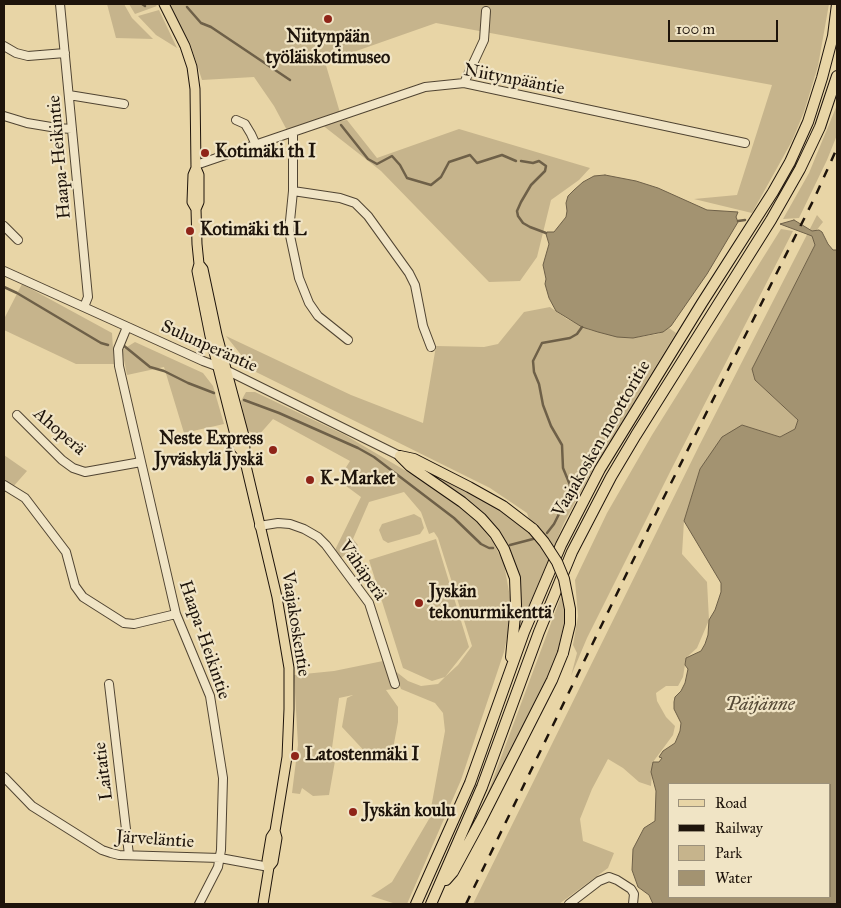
<!DOCTYPE html>
<meta charset="utf-8">
<style>
body{margin:0}
#map{position:relative;width:841px;height:908px;overflow:hidden;background:#e8d5a6;font-family:"IM FELL Great Primer",serif}
canvas{display:block}
.frame{position:absolute;inset:0;border:5px solid #1e140b;pointer-events:none}
.legend{position:absolute;left:668px;top:783px;width:162px;height:115px;box-sizing:border-box;background:#f0e4c5;border:1px solid #9c917b;margin:0;padding:6px 9px;list-style:none;font-size:15px;color:#1e140b}
.legend li{display:flex;align-items:center;gap:10px;height:25px}
.legend b{width:25px;border:1px solid #9c917b}
.scale{position:absolute;left:668px;top:20px;width:110px;height:22px;box-sizing:border-box;border:2px solid #1e140b;border-top:0;padding-left:6px;font-size:15px;line-height:18px;white-space:nowrap;color:#1e140b;-webkit-text-stroke:4px #f0e4c5;paint-order:stroke}
</style>
<div id="map">
<canvas width="841" height="908"></canvas>
<div class="frame"></div>
<ul class="legend">
<li><b style="height:6px;background:#e8d5a6"></b>Road</li>
<li><b style="height:6px;background:#1e140b"></b>Railway</li>
<li><b style="height:14px;background:#c6b48c"></b>Park</li>
<li><b style="height:14px;background:#a39371"></b>Water</li>
</ul>
<div class="scale">100 m</div>
</div>
<script>
const c = document.querySelector('canvas').getContext('2d');
c.lineJoin = 'round';
function fillPath(path, color) { c.fillStyle = color; c.fill(path, 'evenodd'); }
const toPath = rows => new Path2D(rows.map(r => 'M' + r).join(''));
function trace(path, color, width, dash) { c.strokeStyle = color; c.lineWidth = width; c.lineCap = dash ? 'butt' : 'round'; c.setLineDash(dash || []); c.stroke(path); }
function drawText(font, color, halo, rows, align = 'center') {
  c.font = font + ' "IM FELL Great Primer",serif'; c.lineWidth = 4.5; c.setLineDash([]); c.textBaseline = 'middle'; c.strokeStyle = halo; c.fillStyle = color; for (const [text, x, y, turn = 0] of rows) {
    c.save(); c.translate(x, y); c.rotate((+turn || 0) * Math.PI / 180); c.textAlign = isNaN(turn) ? turn : align; if (halo) c.strokeText(text, 0, 0); c.fillText(text, 0, 0); c.restore();
  }
}
const green = toPath([
 [107,4,124,4,132,18,153,39,116,38],
 [129,4,155,4,157,6,135,14],
 [168,4,829,4,818,66,804,112,792,141,752,213,694,199,737,195,772,85,436,23,325,62,341,116,289,134,274,106,254,77,202,80,190,43],
 [159,10,177,48,156,35,138,16],
 [837,105,837,135,827,160,799,218,783,219,809,173],
 [347,120,377,158,459,129,590,168,579,180,551,200,537,257,520,281,489,282,381,171,321,124],
 [817,215,823,222,812,236,815,245,752,369,755,380,798,420,795,429,780,437,742,425,700,469,684,521,682,554,707,582,709,620,697,648,686,658,683,677,678,686,666,686,656,693,657,701,666,717,675,726,673,735,653,762,651,786,639,782,623,768,608,759,592,789,580,819,583,841,614,853,608,868,559,904,473,904,699,446],
 [781,229,793,231,673,466,587,638,571,676,577,653,573,645,578,616,575,580,607,513,652,435],
 [22,284,112,333,114,364,76,364,4,330,4,319],
 [550,307,567,319,590,330,633,338,658,334,669,328,676,333,595,466,564,523,520,627,507,546,412,464,468,490,513,517,540,541,545,535,529,519,527,513,490,488,254,371,226,336,351,395,423,423,436,346,484,347,498,344,524,312],
 [135,342,203,373,213,386,224,424,184,433,164,367,127,375,122,350],
 [246,392,255,392,345,435,440,491,477,522,493,542,504,564,511,603,509,627,504,652,461,780,407,904,396,904,371,896,392,882,429,819,445,731,443,713,435,703,401,689,394,670,408,681,421,686,438,684,445,677,432,681,403,668,369,560,436,539,469,647,445,677,458,665,472,646,438,538,434,532,429,534,421,512,404,492,369,502,353,539,358,545,341,558,335,550,361,497,338,480,350,461,273,419,258,436,247,430,241,401],
 [4,455,27,471,12,488,4,483],
 [414,514,421,518,424,528,420,534,388,543,383,540,379,530,382,524],
 [563,591,565,608,564,623,556,658,535,705,488,798,484,803],
 [383,661,393,689,386,690,398,707,398,722,392,754,387,760,369,756,342,727,347,698,353,695,339,698,331,755,335,761,329,795,313,796,302,788,300,794,292,793,298,745,294,675,334,671]
]);
const water = toPath([
 [605,175,636,181,658,188,707,210,738,212,736,217,738,222,707,274,671,326,663,332,633,338,617,337,598,332,582,327,556,311,549,298,545,284,546,279,543,265,549,244,546,234,547,232,554,232,566,217,567,211,566,203,568,196,574,190,583,182,594,176,605,175],
 [794,220,812,231,819,230,822,232,828,244,833,250,837,250,837,904,653,904,649,895,638,887,632,870,633,849,644,828,655,821,656,791,651,772,653,762,659,762,662,758,659,757,663,751,675,743,680,731,681,723,674,709,674,702,675,697,681,691,685,683,688,669,685,665,686,658,701,651,705,644,708,635,709,620,715,610,721,592,721,583,684,521,700,469,722,437,742,425,780,437,795,429,798,420,755,380,752,369,815,245,812,236,780,224,794,220],
 [670,784,830,784,830,897,670,897,670,784]
]);
const stream = toPath([
 [142,4,145,6],
 [187,7,201,23,211,27,290,80],
 [341,125,368,159,377,164,392,156,400,165,407,178,431,185,441,177,449,162,470,155,477,163,502,155,516,161],
 [521,161,533,163,539,161,546,166,545,171,531,185,521,202,517,211,518,216,523,223,530,227,546,233],
 [738,221,745,220],
 [4,287,17,293,101,343,108,345],
 [123,345,150,367,164,371,188,383,214,393],
 [244,400,279,413,358,448,374,457,454,518,481,544,489,548,493,548],
 [547,533,554,524,567,498,570,485,563,468,562,445,551,426,543,405,539,384,534,372,533,361,542,343,570,338,577,334,582,327],
 [510,545,533,539]
]);
const minor = toPath([
 [60,4,88,297,84,307],
 [4,46,16,53,28,56,65,53],
 [464,83,484,40,486,11],
 [69,95,124,104],
 [4,116,27,123,57,128,72,129],
 [236,120,245,124,251,134,256,145],
 [293,133,293,191,289,231,299,278,309,303,318,316,348,340],
 [196,165,425,87,464,83,745,143],
 [293,191,340,198,355,203,368,216,409,273,415,285,423,326,431,347],
 [4,226,18,240],
 [4,271,203,361,222,368,400,456],
 [127,327,118,349,119,366,176,614,210,696,223,778,221,850,218,867,199,904],
 [17,415,62,460,73,468,85,472,141,462],
 [4,485,25,498,66,552,75,586,83,597,124,623,134,624,176,614],
 [259,526,278,523,290,524,304,529,318,537,326,545,369,603,395,684],
 [109,684,129,855],
 [4,777,32,806,102,850,111,853,119,855,220,858,269,867],
 [569,904,599,881,609,877,617,880,631,889,634,894,633,904]
]);
const major = toPath([
 [164,4,185,46,192,67,195,89,196,168,199,175,199,202,196,209],
 [196,168,193,175,192,202,196,209,197,244,199,264,197,271,210,336,238,447,243,453,277,597,289,668,289,709,287,757,275,831,271,837,267,861,269,867,263,904],
 [199,264,203,269,217,335,244,436,245,447,243,453],
 [269,867,273,862,277,838,275,831]
]);
const highway = toPath([
 [400,456,410,466,462,502,481,518,495,534,504,549,515,578,516,605,511,657],
 [400,456,414,459,469,487,503,506,533,529],
 [446,880,453,872,480,822,552,680,563,653],
 [416,904,470,783,524,632,561,545,600,469,702,303,773,192,790,162,808,122,822,78,833,36,837,4],
 [431,904,482,787,539,632,572,552,611,477,636,435,771,220,800,169,820,127,837,76]
]);
const rail = toPath([
 [466,904,661,503,815,197,837,148]
]);
const highwayBridge = toPath([
 [533,529,544,542,557,562,564,579,570,609,570,624,563,653]
]);
const markers = [
 [328,19,5,"#8f2418"],
 [205,153,5,"#8f2418"],
 [190,231,5,"#8f2418"],
 [273,450,5,"#8f2418"],
 [310,480,5,"#8f2418"],
 [419,603,5,"#8f2418"],
 [295,756,5,"#8f2418"],
 [353,812,5,"#8f2418"]
];
const poiNames = [
 ["Niitynpään",328,38,"center"],
 ["työläiskotimuseo",328,59,"center"],
 ["Kotimäki th I",215,153],
 ["Kotimäki th L",200,231],
 ["Neste Express",263,440,"right"],
 ["Jyväskylä Jyskä",263,461,"right"],
 ["K-Market",320,480],
 ["Jyskän",429,593],
 ["tekonurmikenttä",429,614],
 ["Latostenmäki I",305,756],
 ["Jyskän koulu",363,812]
];
const streetNames = [
 ["Niitynpääntie",514,80,11],
 ["Haapa-Heikintie",60,157,-95],
 ["Sulunperäntie",209,347,24],
 ["Ahoperä",59,432,41],
 ["Vaajakosken moottoritie",602,439,-60],
 ["Vähäperä",362,571,55],
 ["Vaajakoskentie",295,624,81],
 ["Haapa-Heikintie",204,640,71],
 ["Laitatie",104,771,-97],
 ["Järveläntie",155,840,4]
];
const waterNames = [
 ["Päijänne",760,705]
];
fillPath(green, '#c6b48c');
fillPath(water, '#a39371');
trace(water, '#6e6048', 1);
trace(stream, '#6e6048', 2.5);
trace(minor, '#504432', 10);
trace(major, '#1e140b', 11);
trace(highway, '#1e140b', 12);
trace(minor, '#f0e4c5', 8);
trace(major, '#e8d5a6', 9);
trace(highway, '#e8d5a6', 10);
trace(rail, '#1e140b', 2.5, [9, 9]);
trace(highwayBridge, '#1e140b', 12, []);
trace(highwayBridge, '#e8d5a6', 10);
for (const [x, y, r, color] of markers) { const dot = new Path2D(); dot.arc(x, y, r, 0, 2 * Math.PI); c.fillStyle = color; c.fill(dot); trace(dot, '#f0e4c5', 2); }
drawText('bold 18px', '#1e140b', '#f0e4c5', poiNames, 'left');
drawText('18px', '#1e140b', '#f0e4c5', streetNames);
drawText('italic 19px', '#534734', '#f0e4c5', waterNames);
</script>
